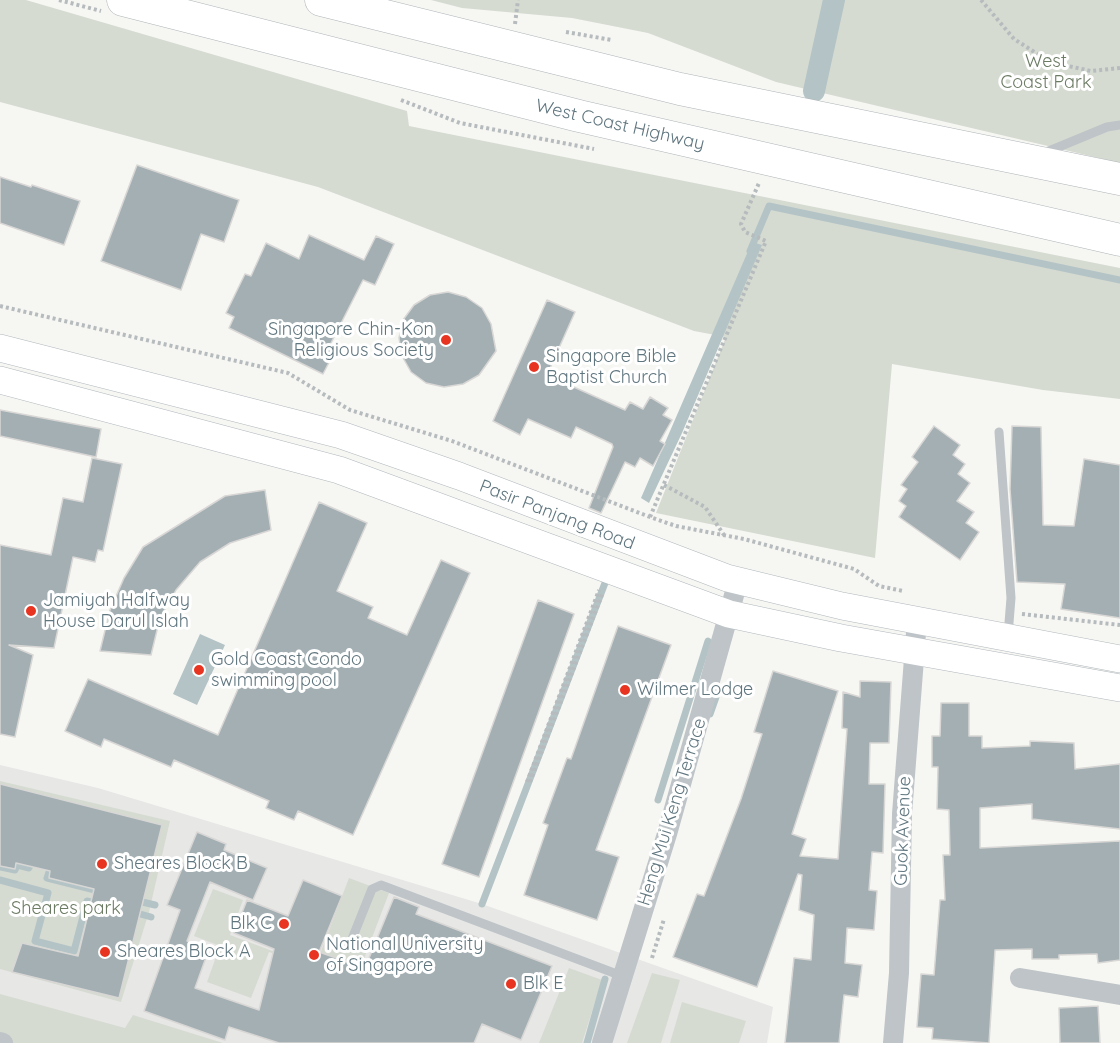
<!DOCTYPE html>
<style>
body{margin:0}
canvas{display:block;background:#f6f6f3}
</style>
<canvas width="1120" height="1043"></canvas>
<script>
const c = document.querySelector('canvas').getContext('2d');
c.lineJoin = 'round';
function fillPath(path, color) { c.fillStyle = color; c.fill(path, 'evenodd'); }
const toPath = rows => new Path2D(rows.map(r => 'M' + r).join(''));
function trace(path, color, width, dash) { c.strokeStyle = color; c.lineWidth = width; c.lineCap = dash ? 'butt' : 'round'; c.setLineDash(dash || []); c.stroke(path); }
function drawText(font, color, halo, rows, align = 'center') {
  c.font = font + ' Quicksand,sans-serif'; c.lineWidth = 6; c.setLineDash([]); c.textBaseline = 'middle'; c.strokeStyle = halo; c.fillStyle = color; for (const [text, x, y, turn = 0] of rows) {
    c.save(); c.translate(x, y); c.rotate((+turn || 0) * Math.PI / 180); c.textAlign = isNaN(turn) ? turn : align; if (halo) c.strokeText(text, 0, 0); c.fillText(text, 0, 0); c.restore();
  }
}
const built = toPath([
 [0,765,98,788,482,904,773,1007,767,1043,0,1043]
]);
const green = toPath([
 [0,0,26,0,407,111,409,126,1120,268,1120,399,1043,390,892,364,875,558,656,513,726,337,694,331,318,187,0,102],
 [431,0,1120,0,1120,163,776,82,648,33,572,18,462,8],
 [0,781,170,821,149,912,121,1002,0,969],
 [349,878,389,893,362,964,395,977,404,951,447,967,461,931,474,936,459,975,497,990,487,1016,343,961,336,977,269,952,251,998,207,982,220,946,194,936,213,889,243,900,230,935,315,967],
 [569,968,602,980,582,1043,539,1043],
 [652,973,680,980,661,1043,627,1043],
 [0,994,125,1028,133,1015,223,1043,0,1043],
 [682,1002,746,1021,739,1043,670,1043]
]);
const water = toPath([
 [752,242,762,245,682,433,649,503,641,498],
 [200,634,225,645,197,705,173,694]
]);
const stream = toPath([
 [750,251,769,206,1120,280],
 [710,714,716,697],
 [658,800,708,641],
 [52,863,47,878,103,892],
 [0,867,15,870,17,865,29,868,32,859],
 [0,880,48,893,35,941,74,951,87,901,99,904],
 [134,900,155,905],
 [482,904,605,583],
 [133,912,151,917],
 [587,1043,605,979]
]);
const canal = toPath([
 [814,91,834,0]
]);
const building = toPath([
 [137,165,239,200,224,242,201,234,181,290,101,261,137,165],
 [0,177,31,187,32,185,80,201,64,245,0,223,0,177],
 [309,235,364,260,376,236,394,244,375,285,363,280,331,343,337,347,323,374,229,328,234,317,226,313,245,274,251,276,266,243,299,259,309,235],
 [448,292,466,297,482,308,491,324,496,351,479,375,463,384,444,387,426,383,411,372,402,356,399,338,403,320,414,305,430,295,448,292],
 [547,300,575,312,547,375,625,410,630,402,643,409,650,397,668,408,663,415,672,420,660,441,665,444,653,466,640,458,635,467,625,462,601,513,589,508,613,447,612,444,576,427,571,438,528,419,520,435,493,421,547,300],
 [0,410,101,429,96,457,0,436,0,410],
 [934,426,960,445,953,455,965,464,958,474,970,483,957,501,974,512,966,523,979,532,960,560,899,517,906,506,899,501,907,489,901,485,918,462,912,457,934,426],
 [1012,426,1041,427,1043,525,1074,526,1084,459,1120,465,1120,618,1061,609,1065,584,1017,582,1010,489,1012,426],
 [92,458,122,464,103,551,98,550,95,562,73,557,54,648,9,645,33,655,15,737,0,734,0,545,51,555,63,498,83,502,92,458],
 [265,490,271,530,230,543,200,562,176,590,160,618,151,655,100,651,110,610,124,578,143,547,225,496,265,490],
 [319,502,367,523,337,591,373,607,368,618,407,635,441,560,470,573,353,835,298,811,294,820,266,808,269,801,174,760,171,767,104,739,101,747,65,731,88,679,218,735,319,502],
 [538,600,574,614,479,877,442,864,538,600],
 [618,626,671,645,596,850,619,857,597,920,524,895,548,825,543,823,567,758,571,759,618,626],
 [773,671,838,691,792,834,806,839,800,856,838,859,847,729,842,728,843,692,860,697,860,681,891,682,889,743,870,743,869,784,885,784,883,853,872,852,869,890,877,891,874,930,847,928,845,963,862,965,858,997,844,995,839,1043,785,1043,794,958,811,960,814,915,799,910,802,875,798,874,757,987,673,957,697,894,704,896,741,799,762,734,754,732,773,671],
 [941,703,969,703,969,736,982,736,982,748,1030,746,1030,741,1074,743,1075,769,1120,764,1120,829,1032,819,1032,804,980,808,980,848,1120,841,1120,960,1098,963,1097,954,1059,955,1059,959,1032,959,1032,949,995,950,989,1043,932,1039,933,1028,917,1027,921,974,934,975,940,900,945,900,943,855,950,855,949,810,937,809,938,767,932,767,932,736,940,736,941,703],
 [0,784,162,825,119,998,12,972,22,943,78,956,94,889,49,878,50,871,16,863,15,869,0,866,0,784],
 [197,832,226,844,224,850,267,868,253,900,210,882,187,941,209,949,195,988,259,1010,274,949,234,933,247,900,288,916,303,880,342,896,319,952,365,968,394,897,419,907,416,914,552,966,521,1040,482,1024,474,1043,279,1043,229,1027,225,1040,144,1011,180,910,167,905,197,832],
 [1098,1006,1100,1043,1060,1043,1059,1008,1098,1006]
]);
const path = toPath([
 [59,0,101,11],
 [981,0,1014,39,1050,62,1091,71,1120,68],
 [515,24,518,0],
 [566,32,612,40],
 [401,100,460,123,594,149],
 [0,306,288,373,350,410,452,441,650,517,676,526,744,539,854,569,879,586,903,591],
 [664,485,705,507,724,535],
 [650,517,766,241,745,232,741,224,759,183],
 [1022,614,1120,625],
 [527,782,599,590],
 [530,782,603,592],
 [652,958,664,919]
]);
const service = toPath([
 [1044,153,1107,127,1120,125],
 [999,432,1011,598,1008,635],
 [350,944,372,889,381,885,622,976]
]);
const minor = toPath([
 [1020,978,1120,995],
 [0,1042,3,1043],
 [602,1043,667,834,738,581],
 [893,1043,899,973,902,814,917,620]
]);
const secondary = toPath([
 [0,348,341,435,459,476,727,578,842,606,1120,659],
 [0,380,339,470,729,614,841,638,1120,688]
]);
const trunk = toPath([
 [123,0,579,116,1120,240],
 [321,0,680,89,1120,179]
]);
const markers = [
 [446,340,6,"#e73522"],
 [534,367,6,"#e73522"],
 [31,611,6,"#e73522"],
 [199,670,6,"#e73522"],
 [625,690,6,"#e73522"],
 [102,864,6,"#e73522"],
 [284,924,6,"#e73522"],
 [105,952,6,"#e73522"],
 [314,955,6,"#e73522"],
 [511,984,6,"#e73522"]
];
const parkNames = [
 ["West",1046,62],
 ["Coast Park",1046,83],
 ["Sheares park",66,909]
];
const streetNames = [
 ["West Coast Highway",620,125,13],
 ["Pasir Panjang Road",557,515,21],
 ["Heng Mui Keng Terrace",672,812,-73],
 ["Guok Avenue",903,831,-88]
];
const poiNames = [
 ["Singapore Chin-Kon",434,330,"right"],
 ["Religious Society",434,351,"right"],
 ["Singapore Bible",546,357],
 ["Baptist Church",546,378],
 ["Jamiyah Halfway",43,601],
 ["House Darul Islah",43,622],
 ["Gold Coast Condo",211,660],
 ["swimming pool",211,681],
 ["Wilmer Lodge",637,690],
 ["Sheares Block B",114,864],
 ["Blk C",272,924,"right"],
 ["National University",326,945],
 ["of Singapore",326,966],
 ["Sheares Block A",117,952],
 ["Blk E",523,984]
];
fillPath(built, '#e7e7e6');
fillPath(green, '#d6dbd2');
fillPath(water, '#b4c4c6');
trace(stream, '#b4c4c6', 7);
trace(canal, '#b4c4c6', 22);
fillPath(building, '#a3afb3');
trace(building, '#d8d7d5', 1.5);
trace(secondary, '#b1b8bc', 28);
trace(trunk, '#afb5b8', 33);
trace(path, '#b6bbbd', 4, [3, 3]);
trace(service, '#bec4c7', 9);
trace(minor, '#bec4c7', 20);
trace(secondary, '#fff', 27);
trace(trunk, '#fff', 32);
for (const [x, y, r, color] of markers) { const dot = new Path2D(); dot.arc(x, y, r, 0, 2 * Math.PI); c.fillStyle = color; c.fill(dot); trace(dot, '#fff', 2); }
drawText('18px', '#6c7b63', '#fff', parkNames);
drawText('18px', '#60767f', '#fff', streetNames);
drawText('18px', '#60767f', '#fff', poiNames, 'left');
</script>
